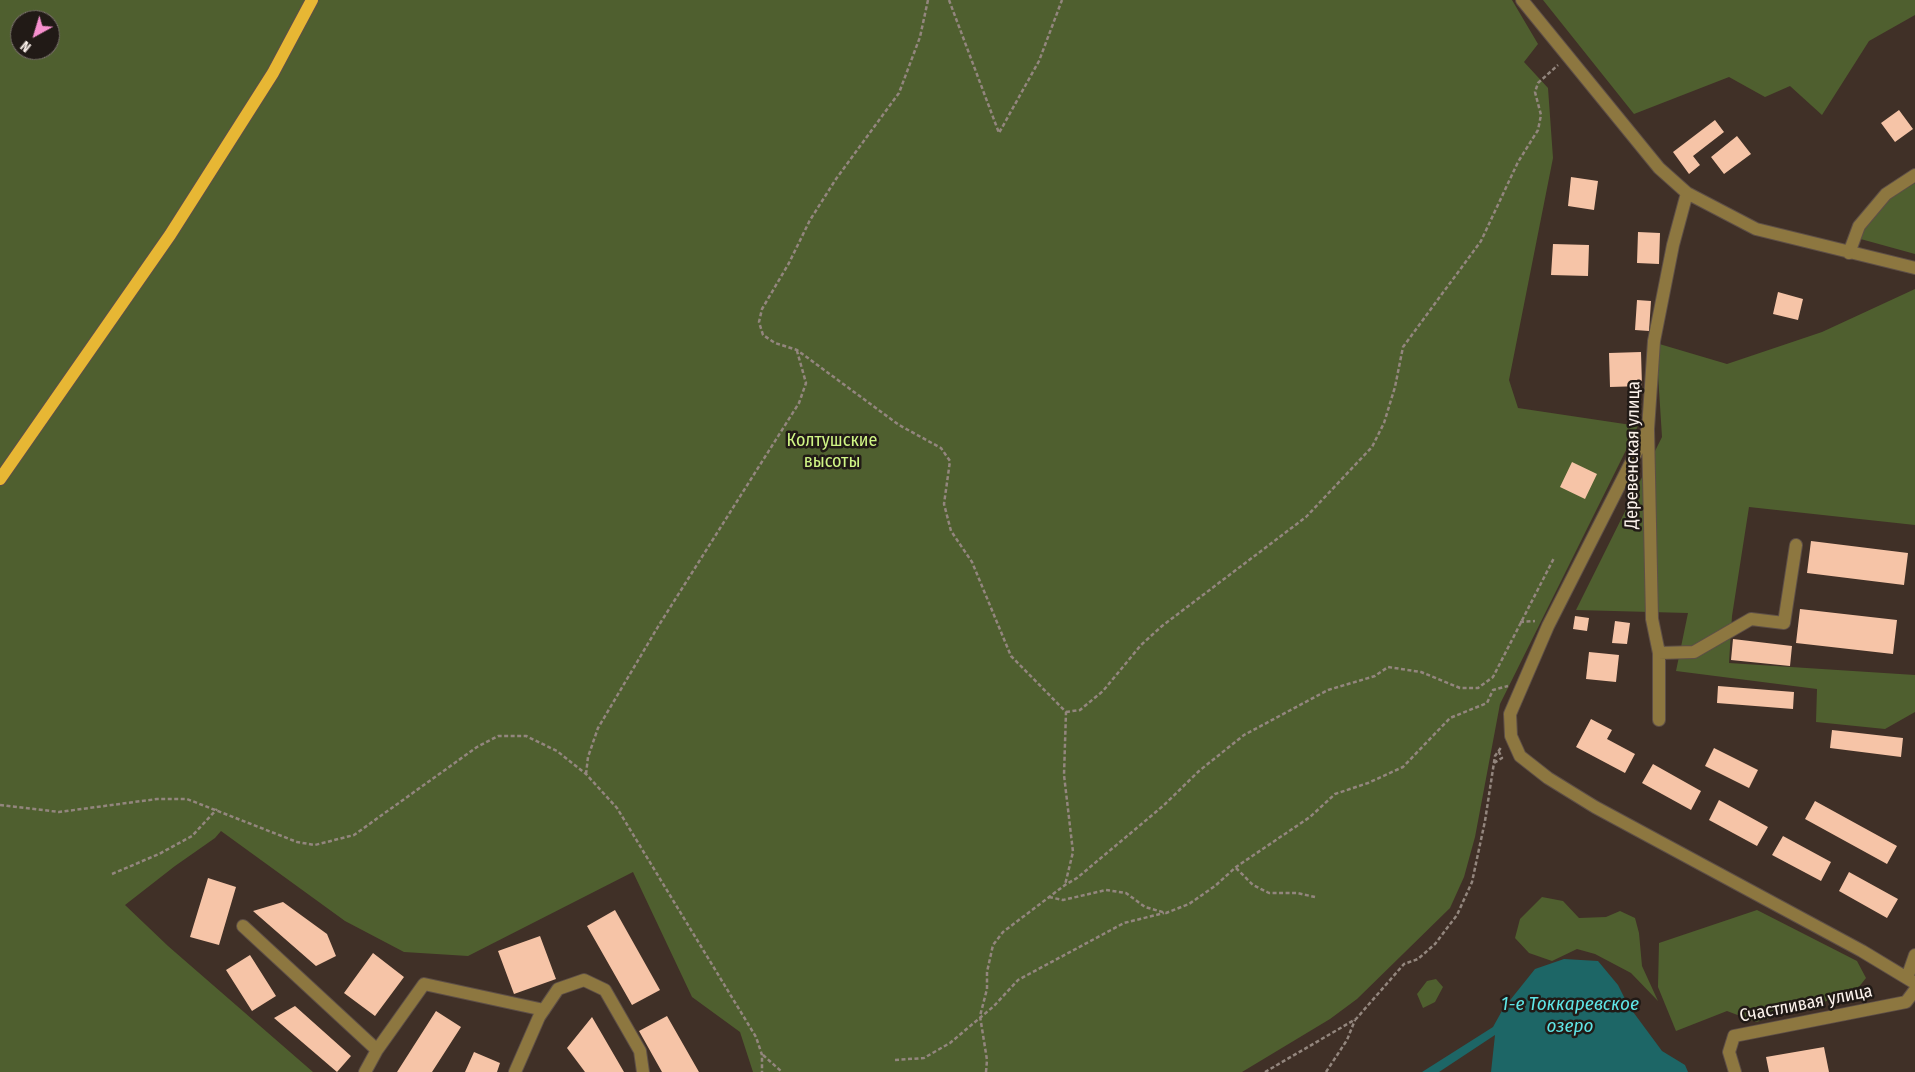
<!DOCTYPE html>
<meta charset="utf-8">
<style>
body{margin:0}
#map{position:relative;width:1915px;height:1072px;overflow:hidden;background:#403027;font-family:"Fira Sans Condensed",sans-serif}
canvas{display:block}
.north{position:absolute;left:10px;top:10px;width:50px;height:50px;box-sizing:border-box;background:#211a16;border:1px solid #79706c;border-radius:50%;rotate:219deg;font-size:14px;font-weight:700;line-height:20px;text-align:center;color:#fcf2ec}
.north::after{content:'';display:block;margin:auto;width:18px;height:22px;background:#f790ce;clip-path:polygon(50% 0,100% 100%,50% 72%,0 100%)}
</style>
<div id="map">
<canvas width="1915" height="1072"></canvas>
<div class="north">N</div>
</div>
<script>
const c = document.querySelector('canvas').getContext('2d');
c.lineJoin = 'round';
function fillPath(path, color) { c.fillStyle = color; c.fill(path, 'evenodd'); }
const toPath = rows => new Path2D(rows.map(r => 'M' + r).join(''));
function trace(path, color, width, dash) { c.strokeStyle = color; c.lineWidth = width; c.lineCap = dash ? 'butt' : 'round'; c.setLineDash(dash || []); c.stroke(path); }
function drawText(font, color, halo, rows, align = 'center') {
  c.font = font + ' "Fira Sans Condensed",sans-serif'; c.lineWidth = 5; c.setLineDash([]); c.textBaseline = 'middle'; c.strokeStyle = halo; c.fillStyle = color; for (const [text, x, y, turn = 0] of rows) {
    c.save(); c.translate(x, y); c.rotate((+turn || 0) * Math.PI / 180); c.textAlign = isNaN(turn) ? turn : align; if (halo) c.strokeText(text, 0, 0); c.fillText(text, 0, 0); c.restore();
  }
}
const green = toPath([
 [0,0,1512,0,1538,44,1524,62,1548,88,1553,158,1509,380,1518,408,1638,426,1500,704,1475,837,1464,877,1450,908,1357,999,1330,1019,1242,1072,753,1072,740,1032,692,997,633,872,468,956,404,952,345,921,221,831,215,838,175,866,125,905,168,946,313,1072,0,1072],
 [20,20,50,20,50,50,20,50],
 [1543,0,1915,0,1915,15,1869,41,1822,115,1790,86,1765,97,1729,77,1634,114],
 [1915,183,1915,254,1857,238,1890,198],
 [1915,289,1915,525,1749,507,1732,616,1729,663,1915,675,1915,712,1885,729,1816,722,1817,689,1676,671,1688,613,1576,610,1662,437,1656,343,1727,364,1822,332],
 [1542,897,1563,901,1579,918,1606,917,1620,911,1635,918,1639,933,1642,966,1658,1001,1631,973,1595,954,1577,949,1552,961,1529,953,1515,938,1520,919],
 [1757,910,1857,961,1866,978,1854,993,1756,1022,1727,1011,1676,1031,1658,987,1659,943],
 [1436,979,1443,987,1435,1002,1423,1008,1417,994,1427,981]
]);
const water = toPath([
 [1564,959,1598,961,1618,985,1628,1005,1662,1051,1685,1065,1688,1072,1491,1072,1495,1035,1439,1072,1422,1072,1493,1027,1503,1009,1535,969]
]);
const building = toPath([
 [1899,110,1913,129,1895,142,1881,123],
 [1715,120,1724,132,1693,156,1700,165,1689,174,1673,152],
 [1737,136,1751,154,1724,174,1711,157],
 [1571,177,1598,181,1594,210,1568,206],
 [1638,232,1660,233,1659,264,1637,263],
 [1553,244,1589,245,1588,276,1551,275],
 [1778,292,1803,299,1798,320,1773,314],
 [1637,300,1651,301,1649,331,1635,330],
 [1641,352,1642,386,1610,387,1609,353],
 [1572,462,1597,474,1585,499,1560,487],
 [1811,541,1908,553,1904,585,1807,573],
 [1800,609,1897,620,1893,654,1796,643],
 [1575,616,1589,618,1587,631,1573,629],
 [1615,621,1630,623,1627,644,1612,643],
 [1733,639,1792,646,1790,666,1731,660],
 [1589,652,1619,655,1616,682,1586,679],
 [1718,686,1794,692,1793,709,1717,703],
 [1591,719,1612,730,1607,739,1635,754,1625,773,1576,747],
 [1832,730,1903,738,1901,757,1830,748],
 [1714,748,1758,770,1749,788,1705,766],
 [1653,764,1701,791,1691,810,1642,783],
 [1719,800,1768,827,1757,846,1709,820],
 [1815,801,1897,846,1887,864,1805,819],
 [1783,836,1831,862,1821,881,1772,855],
 [1849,872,1898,899,1887,918,1839,891],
 [208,878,236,887,219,945,190,937],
 [283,902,327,934,336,956,316,966,253,911],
 [615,910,660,990,632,1005,587,926],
 [540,936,556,979,514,994,498,951],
 [373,953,404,977,375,1016,344,993],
 [250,955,276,996,252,1011,226,970],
 [295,1006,351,1056,337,1072,274,1018],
 [436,1011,461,1027,432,1072,397,1072],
 [667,1016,699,1072,662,1072,639,1031],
 [592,1017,624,1072,585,1072,567,1048],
 [1824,1047,1829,1072,1769,1072,1766,1057],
 [474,1052,500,1063,497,1072,465,1072]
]);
const path = toPath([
 [928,0,920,37,899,93,836,179,810,220,789,263,762,309,759,322,763,335,775,343,797,350,899,425,941,448,950,461,944,504,951,531,972,562,1011,656,1066,712,1064,775,1073,852,1065,885],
 [949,0,999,133,1039,61,1062,0],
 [1520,622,1535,621],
 [1066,712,1080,710,1103,691,1141,645,1162,626,1306,517,1372,447,1384,423,1395,387,1403,347,1481,241,1518,162,1538,130,1541,115,1535,92,1538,83,1558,65],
 [1494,763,1502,758,1498,750],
 [586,774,588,757,598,728,659,625,799,403,806,383,797,351],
 [0,805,59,812,157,799,187,799,297,842,315,845,354,835,477,747,498,736,526,736,557,751,586,774,617,808,756,1037,762,1055,762,1072],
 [1236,868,1253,885,1269,893,1297,893,1315,897],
 [112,874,159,854,192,836,217,809],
 [1049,897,1063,900,1106,890,1126,893,1145,907,1166,913,1189,904,1215,886,1236,867,1310,817,1335,794,1368,783,1403,767,1450,718,1487,703,1493,690,1508,686],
 [763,1055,782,1072],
 [895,1060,924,1058,950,1043,994,1006,1018,980,1124,923,1164,913],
 [986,1072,987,1060,980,1016,987,989,987,972,993,945,1003,932,1065,885,1077,878,1163,806,1199,771,1244,735,1328,690,1375,676,1388,667,1421,672,1460,688,1478,688,1493,677,1554,558],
 [1265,1072,1356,1019,1404,964,1418,959,1435,944,1457,915,1472,882,1485,821,1495,756,1502,746],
 [1326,1072,1347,1040,1355,1020]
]);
const minor = toPath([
 [1522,0,1659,168,1687,193,1756,229,1915,268],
 [1849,253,1859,226,1886,194,1915,175],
 [1648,429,1548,626,1510,714,1511,736,1520,756,1548,778,1595,807,1862,951,1915,983],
 [1659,653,1694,652,1751,619,1784,623,1796,545],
 [1659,720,1659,653,1652,619,1648,429,1654,341,1673,245,1687,193],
 [243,926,377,1050],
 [1907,978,1915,955],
 [365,1072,377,1050,424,984,544,1010],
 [515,1072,539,1017,558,989,584,980,605,990,640,1051,643,1072],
 [1735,1072,1729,1052,1734,1036,1906,1002,1915,990]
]);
const major = toPath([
 [0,479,170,235,273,73,312,0]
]);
const parkNames = [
 ["Колтушские",832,441],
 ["высоты",832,462]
];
const streetNames = [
 ["Деревенская улица",1633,455,-89],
 ["Счастливая улица",1806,1004,-11]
];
const waterNames = [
 ["1-е Токкаревское",1570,1005],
 ["озеро",1570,1027]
];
fillPath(green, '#4f5f2f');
fillPath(water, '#1d6666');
fillPath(building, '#f6c4a7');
trace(minor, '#5e4f47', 14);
trace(major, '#5e4f47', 14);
trace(path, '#93867e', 2.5, [4, 2.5]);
trace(minor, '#8d7740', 12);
trace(major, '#e7b734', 12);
drawText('18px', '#d0f585', '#211a16', parkNames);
drawText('18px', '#fcf2ec', '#211a16', streetNames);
drawText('italic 19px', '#5fe5e6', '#211a16', waterNames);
</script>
